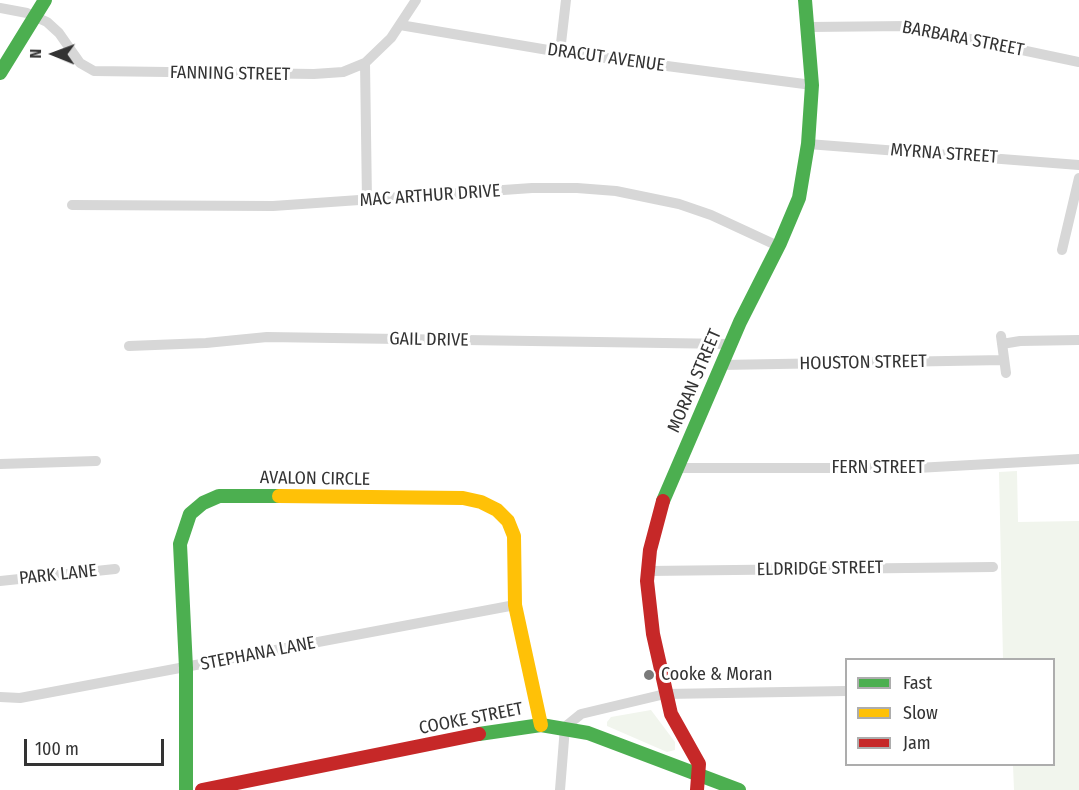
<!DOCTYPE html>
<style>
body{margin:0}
#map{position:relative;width:1079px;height:790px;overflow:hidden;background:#fff;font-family:"Fira Sans Condensed",sans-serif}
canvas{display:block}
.legend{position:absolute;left:845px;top:658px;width:210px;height:108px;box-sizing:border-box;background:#fff;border:2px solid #adadad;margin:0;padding:8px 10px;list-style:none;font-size:18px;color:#333}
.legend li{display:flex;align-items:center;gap:12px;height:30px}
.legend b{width:30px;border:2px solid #adadad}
.north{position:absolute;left:24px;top:24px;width:60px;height:60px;-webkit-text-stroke:4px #fff;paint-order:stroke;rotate:271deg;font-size:16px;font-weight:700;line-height:24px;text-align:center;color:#333}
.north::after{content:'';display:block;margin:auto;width:21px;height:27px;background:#333;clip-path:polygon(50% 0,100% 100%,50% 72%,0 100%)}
.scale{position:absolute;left:24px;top:739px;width:140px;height:27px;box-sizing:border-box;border:3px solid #333;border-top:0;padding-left:8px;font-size:18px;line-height:21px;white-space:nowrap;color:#333;-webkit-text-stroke:4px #fff;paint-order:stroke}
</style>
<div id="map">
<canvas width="1079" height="790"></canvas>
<ul class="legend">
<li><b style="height:8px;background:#4caf50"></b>Fast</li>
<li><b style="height:8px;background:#ffc107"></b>Slow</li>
<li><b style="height:8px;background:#c62828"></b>Jam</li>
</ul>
<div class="north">N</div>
<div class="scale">100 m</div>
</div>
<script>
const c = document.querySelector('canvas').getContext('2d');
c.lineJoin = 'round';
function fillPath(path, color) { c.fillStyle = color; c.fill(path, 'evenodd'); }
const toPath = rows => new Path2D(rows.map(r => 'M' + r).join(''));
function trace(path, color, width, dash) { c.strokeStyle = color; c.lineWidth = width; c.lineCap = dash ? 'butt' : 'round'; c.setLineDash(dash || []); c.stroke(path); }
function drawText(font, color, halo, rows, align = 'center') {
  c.font = font + ' "Fira Sans Condensed",sans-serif'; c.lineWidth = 6; c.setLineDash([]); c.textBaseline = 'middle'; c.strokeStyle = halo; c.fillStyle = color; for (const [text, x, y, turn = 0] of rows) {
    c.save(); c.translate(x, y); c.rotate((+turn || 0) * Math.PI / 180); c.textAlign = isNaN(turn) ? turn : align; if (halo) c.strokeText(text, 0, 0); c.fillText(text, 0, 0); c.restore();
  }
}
const green = toPath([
 [1017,471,1018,522,1079,521,1079,790,1014,790,1013,765,1054,764,1054,660,1003,659,999,472],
 [651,710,675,742,675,750,667,752,607,726,607,722,611,717]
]);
const street = toPath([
 [0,8,27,13,47,22,59,33,80,63,94,71,314,74,343,72,365,63,391,38,416,0],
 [400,25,560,52,812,85],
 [810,27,908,26,1079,62],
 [560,52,566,0],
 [365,63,367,201],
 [808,144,1079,165],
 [72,205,273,206,532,188,577,188,616,191,679,204,711,215,778,246],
 [1062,250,1079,178],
 [1001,336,1006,373],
 [1002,344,1020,341,1079,340],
 [129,346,206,343,267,337,730,344],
 [721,365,1004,360],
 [0,464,96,461],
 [677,468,917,468,1079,459],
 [648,571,993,567],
 [0,581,115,569],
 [0,697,20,698,515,605],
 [560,790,565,727,581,714,665,694,846,691]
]);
const fast = toPath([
 [0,73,45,0],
 [663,501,740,322,780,243,799,198,808,144,812,85,805,0],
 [479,734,541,725,588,733,739,790],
 [186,790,186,668,180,544,190,514,203,503,219,496,279,496]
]);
const slow = toPath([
 [279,496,463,498,481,502,497,510,508,521,514,536,515,605,541,725]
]);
const jam = toPath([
 [663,501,650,550,647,581,653,634,671,714,699,764,697,790],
 [202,790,479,734]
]);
const markers = [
 [649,675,6,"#7a7a7a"]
];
const streetNames = [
 ["BARBARA STREET",963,39,11],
 ["DRACUT AVENUE",606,58,8],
 ["FANNING STREET",230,74,1],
 ["MYRNA STREET",944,154,4],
 ["MAC ARTHUR DRIVE",430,196,-4],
 ["GAIL DRIVE",429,340,1],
 ["HOUSTON STREET",863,363,-1],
 ["MORAN STREET",695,381,-67],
 ["FERN STREET",878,468],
 ["AVALON CIRCLE",315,479,1],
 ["ELDRIDGE STREET",820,569,-1],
 ["PARK LANE",58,575,-6],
 ["STEPHANA LANE",258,654,-11],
 ["COOKE STREET",471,719,-11]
];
const poiNames = [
 ["Cooke & Moran",661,675]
];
fillPath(green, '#f1f5ed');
trace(street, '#d7d7d7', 10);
trace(fast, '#4caf50', 14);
trace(slow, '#ffc107', 14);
trace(jam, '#c62828', 14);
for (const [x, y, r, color] of markers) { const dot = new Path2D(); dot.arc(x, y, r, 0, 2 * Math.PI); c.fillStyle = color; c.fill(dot); trace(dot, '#fff', 2); }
drawText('18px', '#333', '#fff', streetNames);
drawText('18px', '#333', '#fff', poiNames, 'left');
</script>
